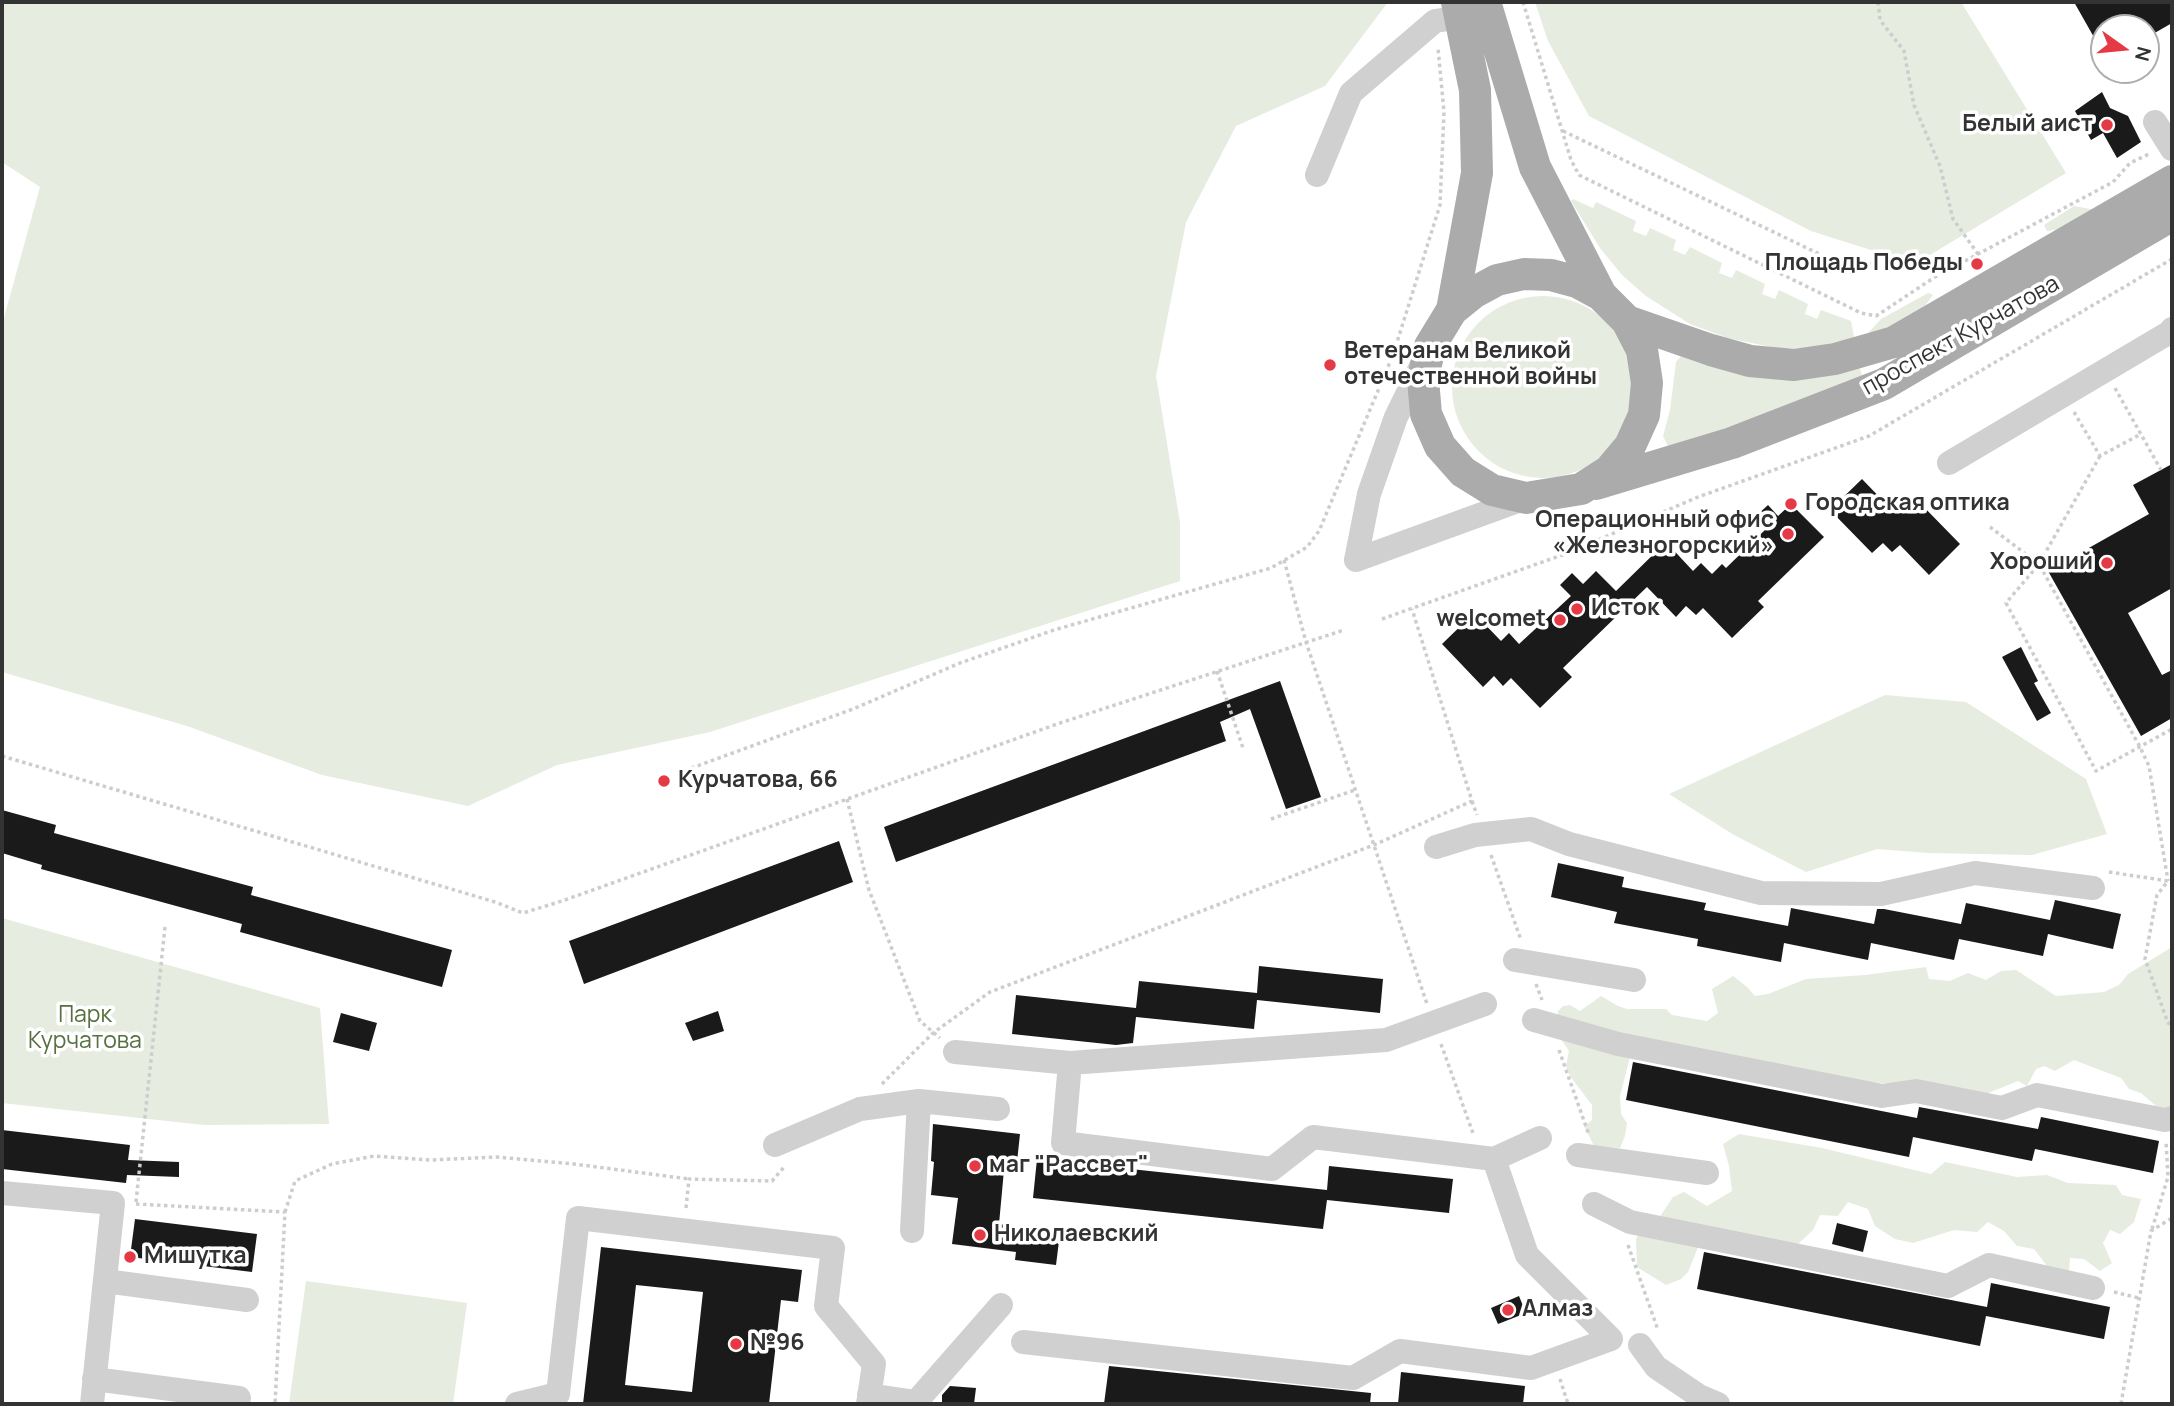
<!DOCTYPE html>
<meta charset="utf-8">
<style>
body{margin:0}
#map{position:relative;width:2174px;height:1406px;overflow:hidden;background:#fff;font-family:Manrope,sans-serif}
canvas{display:block}
.frame{position:absolute;inset:0;border:4px solid #333;pointer-events:none}
.north{position:absolute;left:2090px;top:14px;width:70px;height:70px;box-sizing:border-box;background:#fff;border:2px solid #adadad;border-radius:50%;rotate:105deg;font-size:19px;font-weight:700;line-height:28px;text-align:center;color:#333}
.north::after{content:'';display:block;margin:auto;width:24px;height:32px;background:#e63946;clip-path:polygon(50% 0,100% 100%,50% 72%,0 100%)}
</style>
<div id="map">
<canvas width="2174" height="1406"></canvas>
<div class="frame"></div>
<div class="north">N</div>
</div>
<script>
const c = document.querySelector('canvas').getContext('2d');
c.lineJoin = 'round';
function fillPath(path, color) { c.fillStyle = color; c.fill(path, 'evenodd'); }
const toPath = rows => new Path2D(rows.map(r => 'M' + r).join(''));
function trace(path, color, width, dash) { c.strokeStyle = color; c.lineWidth = width; c.lineCap = dash ? 'butt' : 'round'; c.setLineDash(dash || []); c.stroke(path); }
function drawText(font, color, halo, rows, align = 'center') {
  c.font = font + ' Manrope,sans-serif'; c.lineWidth = 7; c.setLineDash([]); c.textBaseline = 'middle'; c.strokeStyle = halo; c.fillStyle = color; for (const [text, x, y, turn = 0] of rows) {
    c.save(); c.translate(x, y); c.rotate((+turn || 0) * Math.PI / 180); c.textAlign = isNaN(turn) ? turn : align; if (halo) c.strokeText(text, 0, 0); c.fillText(text, 0, 0); c.restore();
  }
}
const green = toPath([
 [2,2,1388,2,1325,86,1236,126,1186,222,1156,376,1180,523,1180,581,710,732,557,765,468,806,322,775,187,726,2,672,2,325,40,187,2,162],
 [1535,2,1961,2,2066,173,1915,264,1811,231,1589,116,1548,41],
 [1573,199,1593,208,1596,202,1636,221,1633,231,1646,236,1650,228,1676,240,1673,250,1685,255,1690,247,1722,263,1719,273,1732,278,1736,270,1765,284,1762,294,1775,299,1779,290,1808,304,1805,314,1817,319,1821,310,1851,321,1854,337,1838,343,1799,349,1776,348,1728,338,1690,324,1646,296,1622,275,1600,248,1571,201],
 [2074,206,2101,211,2084,225,2047,231,2044,225],
 [1928,293,1933,295,1916,318,1874,338,1869,332,1881,319],
 '1452 387a91 91 0 1 1 182 0a91 91 0 1 1-182 0Z',
 [1681,356,1859,366,1864,381,1669,448,1663,436,1670,410,1676,362],
 [1885,695,1966,702,2086,779,2107,834,2032,855,1928,853,1877,849,1806,872,1734,835,1669,794],
 [2,918,320,1008,329,1124,204,1125,2,1103],
 [2172,947,2172,1113,2156,1106,2141,1093,2129,1089,2121,1078,2074,1060,2055,1071,2044,1066,2036,1069,2027,1086,2018,1081,1986,1094,1630,1057,1620,1096,1621,1114,1627,1123,1625,1136,1620,1148,1594,1146,1584,1126,1592,1120,1592,1105,1570,1076,1566,1066,1569,1051,1557,1033,1558,1011,1563,1006,1570,1005,1580,1011,1601,996,1618,1006,1627,1009,1666,1009,1672,1015,1707,1021,1718,1013,1712,989,1733,976,1747,987,1755,996,1768,994,1806,979,1865,975,1926,967,1929,979,1950,981,1968,973,1986,980,2001,971,2016,970,2056,996,2104,992,2119,985,2128,974],
 [1739,1134,1822,1148,1931,1174,1945,1162,2017,1177,2047,1175,2068,1183,2116,1185,2122,1195,2141,1199,2134,1222,2120,1234,2110,1230,2103,1243,2112,1263,2100,1271,2084,1259,2070,1258,2069,1272,2047,1266,2034,1249,2017,1246,2004,1231,1988,1222,1977,1232,1954,1230,1913,1243,1895,1239,1875,1226,1868,1209,1848,1202,1838,1216,1820,1215,1813,1230,1798,1244,1705,1230,1688,1272,1681,1279,1666,1285,1637,1267,1636,1239,1647,1219,1659,1218,1673,1197,1684,1192,1707,1206,1732,1191,1729,1166,1723,1144],
 [306,1281,467,1303,453,1404,289,1404]
]);
const building = toPath([
 [2074,2,2172,2,2172,23,2146,38,2146,28,2104,28,2104,55],
 [2102,92,2110,108,2128,116,2141,142,2117,158,2103,133,2091,140,2075,111],
 [2172,464,2172,588,2128,613,2162,675,2172,670,2172,718,2141,736,2048,571,2149,514,2133,485],
 [1862,479,1890,508,1898,500,1908,511,1918,501,1960,544,1929,575,1900,545,1892,552,1883,543,1872,553,1830,510],
 [1791,504,1824,537,1758,601,1764,607,1732,638,1703,608,1696,615,1686,606,1676,617,1647,587,1563,668,1572,677,1540,708,1511,678,1503,686,1494,676,1483,687,1442,644,1474,613,1501,641,1509,633,1519,644,1571,596,1560,585,1572,573,1583,584,1596,571,1616,591,1666,542,1693,571,1701,563,1712,574,1722,564,1726,568,1766,529,1755,517,1768,505,1778,516],
 [2021,647,2038,681,2034,683,2051,713,2037,721,2002,657],
 [1280,681,1321,797,1286,809,1250,709,1220,722,1226,741,896,862,884,827],
 [2,810,56,825,54,833,253,887,251,895,452,950,442,987,240,932,242,924,41,869,42,865,2,853],
 [839,841,853,882,584,984,569,941],
 [1558,863,1624,877,1622,887,1706,903,1704,910,1788,926,1791,908,1874,924,1877,909,1884,909,1961,924,1966,903,2050,920,2055,900,2121,914,2113,949,2048,934,2043,956,1959,939,1954,960,1871,943,1868,960,1784,943,1781,962,1697,946,1698,939,1614,923,1617,912,1551,897],
 [1259,966,1383,979,1380,1013,1257,1000,1254,1029,1136,1017,1133,1043,1116,1045,1012,1034,1016,995,1136,1008,1139,981,1257,993],
 [718,1011,724,1031,693,1041,685,1023],
 [341,1013,377,1023,369,1051,333,1042],
 [1633,1062,1917,1118,1919,1107,2038,1129,2041,1117,2159,1141,2153,1173,2035,1149,2032,1161,1913,1137,1909,1157,1626,1100],
 [933,1124,1020,1134,1016,1171,1004,1170,999,1224,1060,1233,1056,1265,1015,1260,1016,1252,952,1244,958,1198,931,1195,934,1162,931,1161],
 [2,1130,130,1145,128,1160,179,1162,179,1177,127,1175,126,1183,2,1169],
 [1037,1159,1327,1190,1329,1166,1453,1179,1449,1213,1327,1200,1323,1229,1033,1198],
 [135,1219,257,1234,252,1272,130,1257],
 [1837,1223,1868,1231,1863,1252,1832,1244],
 [601,1247,802,1270,798,1302,781,1300,769,1404,583,1404],
 [636,1285,703,1292,692,1392,625,1385],
 [1704,1252,1987,1307,1991,1283,2110,1307,2104,1339,1986,1316,1980,1346,1697,1289],
 [1519,1296,1526,1313,1498,1324,1491,1308],
 [1109,1366,1371,1393,1370,1404,1104,1404],
 [1401,1372,1525,1386,1523,1404,1398,1404],
 [950,1386,976,1388,974,1404,942,1403,942,1395]
]);
const path = toPath([
 [1523,2,1571,160,1579,175,1861,313,1876,316,1935,277,2113,182,2130,163,2149,154],
 [1878,2,1880,20,1904,51,1914,105,1940,166,1953,219,1978,254],
 [1563,131,1834,261,1931,268,1943,272],
 [2115,388,2161,470],
 [2074,412,2100,456,2141,434],
 [2100,456,2039,564,2006,603,2096,771,2172,729],
 [1990,527,2039,564,2140,747,2149,766,2168,881],
 [1284,560,1306,642,1427,1004],
 [1382,619,1565,554,1698,497,1869,436,2172,259],
 [1217,671,1243,748],
 [2,756,495,902,523,913,562,901,1060,723,1344,630],
 [678,773,853,709,960,663,1054,630,1271,568,1307,547,1319,531,1393,355,1440,205,1444,112,1438,48],
 [847,799,869,890,920,1021,940,1038],
 [1472,801,1477,815],
 [1271,819,1355,790],
 [1491,855,1521,940],
 [2109,872,2168,881,2157,895,2145,959,2168,1023,2172,1024],
 [1536,984,1542,1000],
 [1441,1044,1474,1136],
 [1559,1050,1589,1135],
 [882,1084,933,1033,990,992,1374,845,1472,801,1412,609],
 [136,1202,165,927],
 [136,1204,285,1212,275,1404],
 [686,1208,689,1179,772,1181,785,1166],
 [285,1212,295,1181,332,1164,374,1156,431,1160,496,1157,574,1164,689,1179],
 [2152,1229,2168,1177,2166,1141],
 [1628,1245,1658,1330],
 [2114,1292,2139,1298],
 [1560,1379,1568,1404],
 [2121,1404,2151,1231,2172,1218]
]);
const minor = toPath([
 [2155,122,2172,149],
 [1317,175,1351,93,1435,21,1462,17],
 [1949,463,2170,332,2172,329],
 [1356,560,1369,494,1396,417,1423,362],
 [1356,560,1526,498],
 [1436,847,1475,835,1531,829,1569,844,1761,893,1881,894,1975,873,2093,888],
 [1515,960,1634,980],
 [1485,1004,1386,1040,1070,1063,1063,1143,1272,1169,1313,1137,1494,1159,1540,1138],
 [1534,1020,1618,1044,1882,1096,1916,1091,2002,1108,2037,1095,2165,1120,2172,1118],
 [955,1052,1070,1063],
 [775,1145,860,1109,919,1101,998,1109],
 [1578,1155,1707,1173],
 [2,1193,113,1203,92,1404],
 [1594,1204,1630,1222,1948,1286,1989,1265,2093,1288],
 [912,1231,919,1101],
 [105,1281,247,1300],
 [1023,1342,1353,1378,1400,1351,1531,1368,1611,1339,1527,1255,1494,1159],
 [1640,1345,1656,1367,1699,1396,1718,1404],
 [94,1379,239,1398],
 [869,1395,916,1402,1001,1305],
 [517,1404,558,1394,578,1218,833,1248,826,1306,874,1364,868,1404]
]);
const major = toPath([
 [1485,2,1535,167,1601,295,1627,321,1642,350,1647,383,1644,415,1630,446,1609,471,1581,489,1526,498,1492,490,1463,472,1440,446,1426,414,1423,379,1430,346,1452,310,1473,293,1497,280,1524,274,1551,275,1577,282,1601,295],
 [1452,310,1477,173,1475,90,1457,2],
 [1627,321,1711,350,1750,361,1794,365,1835,359,1894,342,2172,181],
 [1596,484,1732,443,1884,384,2172,215]
]);
const markers = [
 [2107,125,7,"#e63946"],
 [1977,264,7,"#e63946"],
 [1330,365,7,"#e63946"],
 [1791,504,7,"#e63946"],
 [1788,534,7,"#e63946"],
 [2107,563,7,"#e63946"],
 [1577,609,7,"#e63946"],
 [1560,620,7,"#e63946"],
 [664,781,7,"#e63946"],
 [975,1166,7,"#e63946"],
 [980,1235,7,"#e63946"],
 [130,1257,7,"#e63946"],
 [1508,1310,7,"#e63946"],
 [736,1344,7,"#e63946"]
];
const poiNames = [
 ["Белый аист",2093,125,"right"],
 ["Площадь Победы",1963,264,"right"],
 ["Ветеранам Великой",1344,352],
 ["отечественной войны",1344,378],
 ["Городская оптика",1805,504],
 ["Операционный офис",1774,521,"right"],
 ["«Железногорский»",1774,547,"right"],
 ["Хороший",2093,563,"right"],
 ["Исток",1591,609],
 ["welcomet",1546,620,"right"],
 ["Курчатова, 66",678,781],
 ["маг \"Рассвет\"",989,1166],
 ["Николаевский",994,1235],
 ["Мишутка",144,1257],
 ["Алмаз",1522,1310],
 ["№96",750,1344]
];
const streetNames = [
 ["проспект Курчатова",1961,336,-29]
];
const parkNames = [
 ["Парк",85,1016],
 ["Курчатова",85,1042]
];
fillPath(green, '#e6ecdf');
fillPath(building, '#1a1a1a');
trace(path, '#cdcdcd', 3.5, [3.5, 3.5]);
trace(minor, '#d0d0d0', 24);
trace(major, '#ababab', 32);
for (const [x, y, r, color] of markers) { const dot = new Path2D(); dot.arc(x, y, r, 0, 2 * Math.PI); c.fillStyle = color; c.fill(dot); trace(dot, '#fff', 2.5); }
drawText('bold 23px', '#333', '#fff', poiNames, 'left');
drawText('23px', '#333', '#fff', streetNames);
drawText('23px', '#56703f', '#fff', parkNames);
</script>
